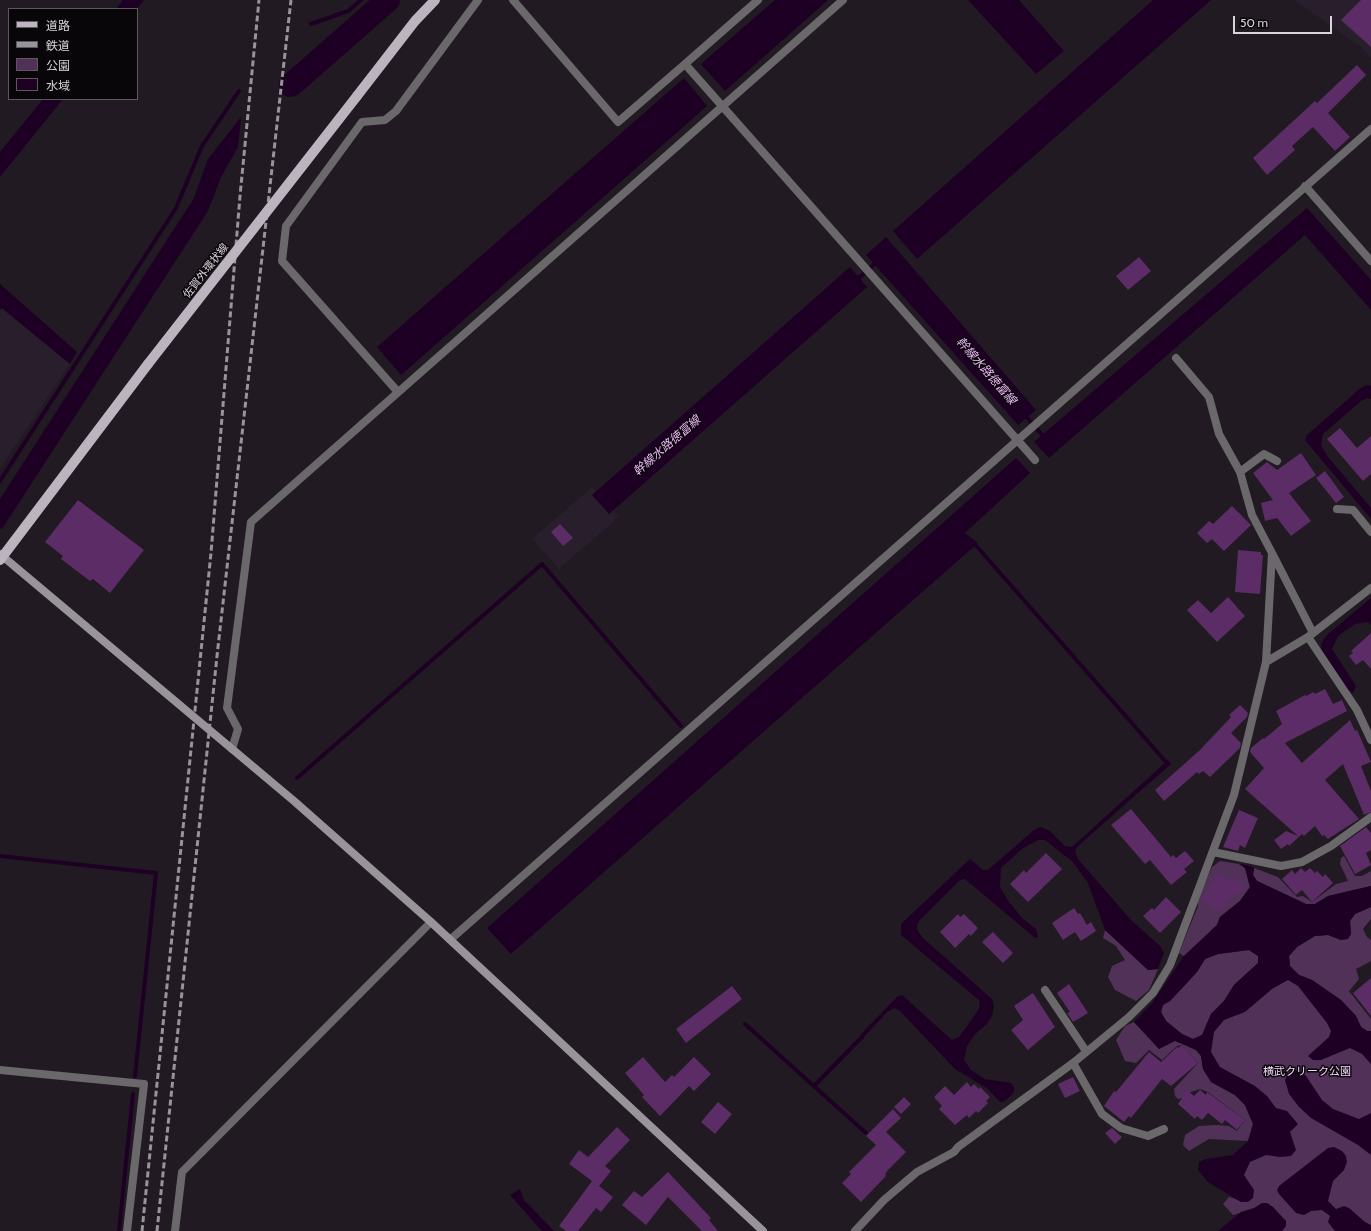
<!DOCTYPE html>
<meta charset="utf-8">
<style>
body{margin:0}
#map{position:relative;width:1371px;height:1231px;overflow:hidden;background:#211a22;font-family:Cabin,"Noto Sans JP",sans-serif}
canvas{display:block}
.legend{position:absolute;left:8px;top:8px;width:130px;height:92px;box-sizing:border-box;background:#090609;border:1px solid #5c585d;margin:0;padding:5px 7px;list-style:none;font-size:12px;color:#d9d4da}
.legend li{display:flex;align-items:center;gap:8px;height:20px}
.legend b{width:20px;border:1px solid #5c585d}
.scale{position:absolute;left:1233px;top:16px;width:99px;height:18px;box-sizing:border-box;border:2px solid #d9d4da;border-top:0;padding-left:5px;font-size:12px;line-height:14px;white-space:nowrap;color:#d9d4da;-webkit-text-stroke:3px #090609;paint-order:stroke}
</style>
<div id="map">
<canvas width="1371" height="1231"></canvas>
<ul class="legend">
<li><b style="height:5px;background:#bcb4be"></b>道路</li>
<li><b style="height:5px;background:#99939a"></b>鉄道</li>
<li><b style="height:11px;background:#513158"></b>公園</li>
<li><b style="height:11px;background:#1d0024"></b>水域</li>
</ul>
<div class="scale">50 m</div>
</div>
<script>
const c = document.querySelector('canvas').getContext('2d');
c.lineJoin = 'round';
function fillPath(path, color) { c.fillStyle = color; c.fill(path, 'evenodd'); }
const toPath = rows => new Path2D(rows.map(r => 'M' + r).join(''));
function trace(path, color, width, dash) { c.strokeStyle = color; c.lineWidth = width; c.lineCap = dash ? 'butt' : 'round'; c.setLineDash(dash || []); c.stroke(path); }
function drawText(font, color, halo, rows, align = 'center') {
  c.font = font + ' Cabin,"Noto Sans JP",sans-serif'; c.lineWidth = 3; c.setLineDash([]); c.textBaseline = 'middle'; c.strokeStyle = halo; c.fillStyle = color; for (const [text, x, y, turn = 0] of rows) {
    c.save(); c.translate(x, y); c.rotate((+turn || 0) * Math.PI / 180); c.textAlign = isNaN(turn) ? turn : align; if (halo) c.strokeText(text, 0, 0); c.fillText(text, 0, 0); c.restore();
  }
}
const built = toPath([
 [1294,0,1371,0,1371,58,1361,47],
 [1,308,70,364,0,469,0,310],
 [592,487,619,517,559,569,532,539]
]);
const green = toPath([
 [1344,856,1355,876,1362,876,1371,871,1371,886,1328,896,1315,904,1306,904,1257,881,1253,875,1254,868,1278,877,1297,897,1303,896,1312,902,1336,884,1348,881,1340,864,1341,858],
 [1220,861,1239,864,1245,868,1250,887,1240,901,1220,917,1217,925,1184,956,1179,953,1198,906,1197,900,1212,867],
 [1371,907,1371,919,1363,929,1367,937,1371,940,1371,961,1356,969,1359,979,1349,991,1371,1019,1371,1031,1367,1031,1361,1027,1356,1016,1341,1000,1312,980,1299,975,1290,966,1289,956,1297,947,1314,936,1328,935,1341,940,1351,934,1350,921,1355,914],
 [1105,930,1148,970,1158,969,1149,990,1136,1001,1115,990,1108,977,1112,966,1125,960,1116,946,1103,938],
 [1249,950,1258,956,1258,963,1234,985,1224,1001,1211,1014,1202,1035,1193,1039,1182,1034,1166,1021,1161,1012,1163,1004,1170,1001,1197,972,1205,959,1218,954],
 [1278,971,1314,989,1371,1040,1371,1231,1243,1231,1247,1211,1233,1215,1223,1204,1229,1197,1245,1202,1228,1176,1274,1131,1211,1070,1205,1045,1217,1019],
 [1134,1022,1159,1049,1175,1040,1196,1050,1201,1056,1203,1069,1211,1082,1235,1095,1245,1105,1253,1124,1248,1141,1209,1139,1189,1151,1183,1145,1185,1135,1199,1126,1216,1125,1229,1126,1237,1131,1245,1120,1208,1092,1200,1089,1191,1092,1186,1097,1178,1099,1175,1096,1174,1089,1198,1063,1182,1045,1177,1046,1162,1060,1149,1050,1136,1063,1125,1061,1116,1040,1125,1026]
]);
const water = toPath([
 [123,0,144,0,137,9,116,9],
 [775,0,828,0,725,91,701,64],
 [968,0,1019,0,1064,51,1036,74],
 [1153,0,1211,0,917,259,893,231],
 [684,78,707,106,401,375,377,347],
 [43,99,63,99,0,177,0,152],
 [241,117,238,147,221,177,208,211,2,529,0,528,0,499,183,215,193,200,208,159],
 [1307,208,1371,280,1371,310,1305,235,1049,458,1034,442],
 [886,237,1036,410,1018,425,866,255],
 [850,267,867,287,609,514,592,495],
 [0,284,77,352,70,364,2,308,0,310],
 [1369,385,1371,386,1371,399,1368,398,1361,401,1323,434,1321,445,1328,457,1371,508,1371,519,1305,440,1307,435,1362,387],
 [1016,458,1030,473,965,533,978,543,511,954,487,928],
 [1371,598,1371,625,1368,622,1355,624,1338,636,1332,649,1356,686,1353,693,1346,688,1322,651,1321,644,1327,635],
 [1168,760,1171,764,1078,846,1075,851,1078,859,1130,919,1160,946,1164,953,1158,969,1148,970,1105,930,1088,883,1073,862,1045,840,1038,840,1022,849,1001,868,1000,887,1009,902,1023,919,1036,929,1038,937,1035,938,965,879,960,880,918,922,917,930,924,939,992,999,994,1006,992,1016,986,1025,975,1034,967,1046,964,1060,971,1070,985,1079,1011,1083,1014,1087,1014,1092,1005,1101,1000,1102,988,1089,955,1069,900,1011,894,1008,887,1012,863,1038,860,1035,897,997,902,995,952,1040,959,1037,979,1009,980,1001,901,935,901,924,970,859,983,870,988,870,1034,830,1041,827,1050,831,1065,846,1072,847],
 [1239,864,1251,866,1254,868,1253,875,1257,881,1306,904,1315,904,1328,896,1371,886,1371,907,1355,914,1350,921,1351,934,1348,939,1341,940,1328,935,1315,936,1297,947,1289,956,1290,966,1299,975,1312,980,1341,1000,1356,1016,1361,1027,1367,1031,1371,1031,1371,1064,1362,1054,1350,1048,1321,1060,1313,1060,1308,1056,1329,1037,1331,1031,1327,1023,1298,986,1288,980,1272,989,1245,1012,1224,1020,1214,1032,1211,1052,1220,1067,1255,1086,1267,1096,1276,1108,1287,1111,1298,1124,1290,1132,1296,1150,1291,1156,1280,1157,1266,1155,1250,1162,1244,1175,1254,1190,1253,1198,1248,1202,1241,1202,1208,1182,1198,1170,1199,1162,1206,1159,1233,1155,1248,1141,1253,1124,1245,1105,1235,1095,1211,1082,1203,1069,1201,1056,1196,1050,1175,1041,1159,1049,1134,1022,1152,1003,1184,956,1217,925,1220,917,1240,901,1250,887,1245,868],
 [1249,950,1258,956,1258,963,1234,985,1224,1001,1211,1014,1202,1035,1193,1039,1182,1034,1166,1021,1161,1012,1163,1005,1170,1001,1197,972,1205,959,1218,954],
 [1294,1070,1301,1072,1306,1076,1322,1100,1333,1109,1359,1119,1371,1113,1371,1155,1358,1145,1311,1118,1299,1107,1289,1094,1285,1080,1288,1074],
 [1334,1147,1342,1151,1346,1156,1347,1162,1344,1170,1333,1181,1328,1201,1336,1209,1344,1206,1349,1208,1365,1222,1371,1225,1371,1231,1335,1231,1328,1222,1330,1216,1322,1210,1311,1211,1304,1215,1296,1213,1279,1194,1277,1190,1279,1186,1328,1148],
 [520,1189,524,1200,554,1231,542,1231,510,1195],
 [1262,1203,1267,1203,1273,1207,1286,1221,1286,1226,1282,1231,1218,1231,1241,1212,1254,1208]
]);
const stream = toPath([
 [311,24,348,11,361,0],
 [855,281,877,262],
 [1023,413,1045,438],
 [0,481,176,208,202,146,239,91],
 [972,541,1166,762],
 [297,778,542,564,681,726],
 [0,856,156,873,135,1076],
 [745,1024,866,1133],
 [814,1086,862,1037],
 [119,1231,133,1094]
]);
const river = toPath([
 [291,85,388,0]
]);
const building = toPath([
 [1361,0,1371,0,1371,47,1341,20],
 [1357,65,1366,75,1328,113,1350,137,1335,151,1313,127,1292,146,1295,150,1267,175,1253,158,1315,101,1317,103],
 [1139,257,1151,271,1128,290,1116,276],
 [1340,428,1357,448,1371,436,1371,474,1363,481,1327,439],
 [1301,453,1316,475,1289,493,1311,521,1291,536,1277,518,1265,521,1261,503,1273,500,1253,473,1267,462,1277,470],
 [1325,471,1344,497,1336,503,1316,478],
 [78,500,144,550,110,593,93,579,90,581,61,559,63,556,45,542],
 [1232,506,1251,525,1224,551,1212,539,1207,543,1197,533,1209,521,1213,524],
 [560,524,573,538,563,546,551,532],
 [1238,550,1261,552,1261,555,1263,555,1260,594,1235,592],
 [1228,597,1245,616,1217,642,1187,610,1198,600,1211,613],
 [1371,633,1371,669,1363,660,1356,665,1349,656,1353,653,1351,651],
 [1325,689,1333,704,1342,700,1347,711,1285,743,1302,763,1350,720,1355,731,1357,730,1371,762,1361,766,1371,791,1371,812,1364,815,1343,764,1325,780,1359,819,1328,839,1324,835,1322,836,1315,826,1304,836,1302,834,1289,846,1288,844,1281,849,1274,840,1286,831,1298,836,1245,789,1264,768,1250,752,1251,748,1263,738,1264,739,1282,724,1276,711,1305,695,1306,696,1314,692,1315,694],
 [1240,705,1248,713,1247,717,1231,733,1241,743,1240,748,1210,777,1203,771,1199,774,1197,772,1164,801,1155,790,1200,750,1231,717,1229,715],
 [1131,809,1171,857,1173,855,1176,858,1185,851,1194,861,1184,869,1187,872,1171,885,1150,860,1145,864,1111,825],
 [1239,810,1258,818,1245,848,1240,845,1238,851,1223,847],
 [1366,827,1371,833,1371,850,1366,853,1371,865,1355,874,1340,846],
 [1046,853,1062,869,1028,902,1010,884,1024,870,1026,873],
 [1301,868,1305,872,1310,868,1315,873,1317,871,1323,877,1325,874,1333,883,1312,902,1302,890,1296,895,1282,879,1292,870,1295,874],
 [1219,873,1231,880,1233,877,1245,885,1239,895,1236,894,1233,898,1231,897,1221,912,1201,900],
 [1166,897,1181,912,1160,933,1143,916,1152,908,1154,910],
 [1074,908,1078,914,1080,913,1087,925,1091,922,1096,931,1081,941,1075,932,1063,940,1052,923],
 [958,914,960,917,964,914,978,928,971,936,969,934,955,948,940,932],
 [993,932,1013,953,1003,963,982,942],
 [1371,978,1371,1016,1353,993],
 [1069,984,1088,1013,1073,1022,1067,1013,1070,1012,1057,993],
 [732,986,742,999,686,1043,676,1029],
 [1033,993,1055,1027,1028,1050,1011,1030,1023,1020,1014,1006],
 [1182,1045,1198,1063,1171,1086,1162,1079,1131,1118,1129,1116,1124,1122,1104,1106,1114,1091,1116,1092,1149,1052,1161,1062,1177,1047,1178,1048],
 [643,1057,665,1082,672,1075,674,1077,694,1057,711,1074,694,1091,689,1086,660,1116,642,1097,644,1095,625,1073],
 [1073,1077,1080,1091,1065,1098,1058,1084],
 [967,1082,971,1087,974,1084,979,1089,980,1087,990,1097,986,1101,988,1103,978,1113,976,1111,969,1118,967,1115,955,1125,939,1109,942,1106,934,1097,945,1086,954,1095],
 [1187,1090,1194,1096,1200,1090,1206,1095,1207,1092,1245,1120,1237,1130,1225,1120,1222,1124,1208,1113,1202,1120,1197,1116,1195,1119,1178,1104],
 [904,1097,911,1104,901,1114,894,1107],
 [718,1102,732,1114,715,1134,701,1122],
 [893,1109,901,1118,886,1132,906,1152,888,1170,885,1174,886,1176,861,1202,842,1183,851,1174,849,1172,876,1145,866,1136],
 [617,1127,630,1140,605,1166,611,1171,599,1186,613,1197,601,1212,596,1208,578,1231,566,1231,559,1226,592,1181,569,1164,579,1150,588,1157],
 [1112,1128,1122,1137,1115,1144,1105,1133],
 [668,1172,711,1218,709,1220,718,1231,702,1231,668,1197,646,1225,622,1205,634,1191,642,1197]
]);
const street = toPath([
 [513,0,618,122,685,64,1035,460],
 [685,64,758,0],
 [1305,186,1371,261],
 [1176,358,1209,397,1219,434,1240,472,1252,515,1272,553,1266,662],
 [398,392,282,261,286,226,362,122,385,120,396,111,478,0],
 [1240,472,1264,454,1277,461],
 [1337,509,1353,510,1371,532],
 [1272,553,1313,633],
 [1308,637,1357,710,1371,740],
 [232,749,238,729,227,708,251,522,843,0],
 [1213,852,1281,866,1302,862,1331,846,1371,817],
 [451,939,1371,129],
 [1045,990,1086,1051],
 [1073,1063,1102,1114,1121,1128,1148,1136,1164,1129],
 [0,1070,144,1084,127,1231],
 [175,1231,182,1172,431,922],
 [855,1231,884,1200,917,1172,954,1152,958,1147,1073,1063,1129,1017,1153,993,1170,965,1234,795,1266,662,1308,637,1371,588]
]);
const secondary = toPath([
 [0,554,294,801,431,922,763,1231]
]);
const primary = toPath([
 [357,96,415,21,435,0],
 [0,560,148,364]
]);
const rail = toPath([
 [142,1231,211,553,240,196,259,0],
 [157,1231,217,656,291,0]
]);
const primaryBridge = toPath([
 [148,364,357,96]
]);
const streetNames = [
 ["佐賀外環状線",206,271,-52]
];
const parkNames = [
 ["横武クリーク公園",1307,1072]
];
const waterNames = [
 ["幹線水路徳富線",986,371,49],
 ["幹線水路徳富線",667,446,-41]
];
fillPath(built, '#291e2c');
fillPath(green, '#513158');
fillPath(water, '#1d0024');
trace(stream, '#1d0024', 4);
trace(river, '#1d0024', 24);
fillPath(building, '#5b2c65');
trace(street, '#6b686c', 8);
trace(secondary, '#99939a', 8);
trace(primary, '#bcb4be', 10);
trace(rail, '#99939a', 3, [6, 3]);
trace(primaryBridge, '#bcb4be', 10);
drawText('11px', '#d9d4da', '#090609', streetNames);
drawText('11px', '#f4d7fa', '#090609', parkNames);
drawText('italic 12px', '#f1b8fd', '#090609', waterNames);
</script>
